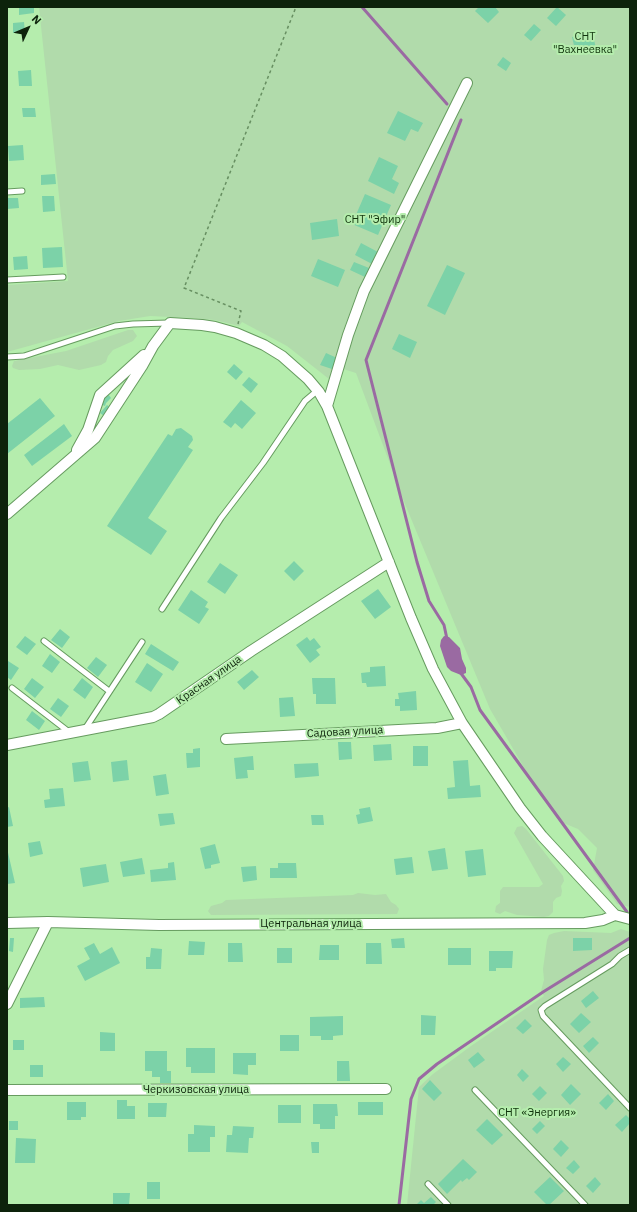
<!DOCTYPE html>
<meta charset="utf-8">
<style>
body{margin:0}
#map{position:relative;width:637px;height:1212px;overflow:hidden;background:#b5edad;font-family:"IBM Plex Sans",sans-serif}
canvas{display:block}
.frame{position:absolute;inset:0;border:8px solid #0d230b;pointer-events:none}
.north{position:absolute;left:8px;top:8px;width:40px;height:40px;-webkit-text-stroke:3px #b5edad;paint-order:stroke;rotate:46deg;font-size:11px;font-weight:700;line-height:16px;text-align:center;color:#0d230b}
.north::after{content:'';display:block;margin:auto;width:14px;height:18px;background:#0d230b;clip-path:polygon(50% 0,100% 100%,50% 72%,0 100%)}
</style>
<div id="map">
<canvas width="637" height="1212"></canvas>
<div class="frame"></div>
<div class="north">N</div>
</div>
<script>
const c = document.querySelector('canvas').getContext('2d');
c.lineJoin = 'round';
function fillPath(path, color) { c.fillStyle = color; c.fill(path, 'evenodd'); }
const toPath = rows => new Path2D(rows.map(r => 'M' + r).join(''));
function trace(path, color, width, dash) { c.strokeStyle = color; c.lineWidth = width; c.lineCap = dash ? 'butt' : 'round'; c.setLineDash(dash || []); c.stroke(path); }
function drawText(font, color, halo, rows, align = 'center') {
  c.font = font + ' "IBM Plex Sans",sans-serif'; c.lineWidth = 4; c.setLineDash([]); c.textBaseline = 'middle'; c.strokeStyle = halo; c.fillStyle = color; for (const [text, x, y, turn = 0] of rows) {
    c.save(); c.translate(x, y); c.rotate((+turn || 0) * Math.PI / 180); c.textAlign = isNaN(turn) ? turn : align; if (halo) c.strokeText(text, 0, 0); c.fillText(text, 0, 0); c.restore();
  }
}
const green = toPath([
 [39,7,630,7,630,907,617,904,593,870,597,848,578,829,561,822,540,795,490,709,405,504,356,373,334,366,329,379,287,346,242,322,239,326,215,320,191,318,150,316,119,321,7,352,7,285,68,281],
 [128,330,133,330,137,336,133,341,113,350,108,356,106,362,101,365,79,370,58,365,40,369,19,370,13,368,12,366,14,361,66,351],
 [522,826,526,829,563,876,564,881,561,886,562,891,561,896,556,898,553,902,553,912,549,916,544,917,517,915,505,911,500,914,495,912,496,906,500,903,500,891,503,887,539,887,543,884,514,833,517,827],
 [358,893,375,895,386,894,391,902,396,905,399,909,397,914,211,915,208,911,211,906,222,903,226,900,353,895],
 [621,929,630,932,630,1205,407,1205,419,1087,433,1074,471,1046,544,996,541,991,544,980,543,969,547,940,549,935,554,933,564,931,611,933]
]);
const water = toPath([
 [444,636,449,637,460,648,462,659,466,668,466,673,461,675,451,671,447,667,440,646,441,640]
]);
const stream = toPath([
 [362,7,447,104],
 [447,639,444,625,429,601,417,562,366,360,461,120],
 [460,672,471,687,480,710,627,912],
 [399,1205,411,1099,419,1079,437,1064,543,992,630,938]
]);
const building = toPath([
 [19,7,34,7,34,13,19,15],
 [479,7,495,7,499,12,488,23,475,11],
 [557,7,566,15,556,26,547,18],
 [24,22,25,32,13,33,13,23],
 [534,24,541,30,531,41,524,35],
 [592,32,596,48,576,54,572,37],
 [503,57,511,63,506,71,497,65],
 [31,70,32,86,19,86,18,71],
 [22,108,35,108,36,117,23,117],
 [398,111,423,123,418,132,411,129,405,141,387,133],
 [23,145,24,160,9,161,8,146],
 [379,157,398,166,392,179,399,183,394,194,368,181],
 [55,174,56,184,41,185,41,175],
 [365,194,391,205,378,235,352,224],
 [42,196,54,196,55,211,43,212],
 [7,198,18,198,19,208,7,209],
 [337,219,339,236,312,240,310,223],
 [361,243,378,252,372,264,355,255],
 [62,247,63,267,43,268,42,248],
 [27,256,28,269,14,270,13,257],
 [318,259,345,270,338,287,311,276],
 [354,262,369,268,365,277,350,270],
 [447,265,465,273,445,315,427,306],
 [399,334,417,342,410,358,392,349],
 [326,353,337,358,332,369,320,365],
 [234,364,243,372,236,380,227,372],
 [249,377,258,384,251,393,242,385],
 [108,394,111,398,106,403,105,406,100,404,103,399],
 [40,398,55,416,7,454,7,424],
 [241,400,256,413,242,429,235,423,231,428,223,422],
 [107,405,111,408,104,416,100,413],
 [64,424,72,436,32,466,24,455],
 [181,428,192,436,193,440,188,447,193,450,148,518,167,531,151,555,107,526,168,434,172,436,176,429],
 [294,561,304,571,294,581,284,571],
 [220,563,238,575,225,594,207,582],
 [378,589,391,607,375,619,361,601],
 [191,590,208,602,205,607,209,609,199,624,178,610],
 [60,629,70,637,62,648,51,640],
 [25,636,36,644,27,655,16,647],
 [307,637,310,641,314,638,321,647,316,650,320,655,310,663,296,645],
 [151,644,179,662,173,671,145,654],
 [50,654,60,662,52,673,42,666],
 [96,657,107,665,98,677,87,668],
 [8,661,19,668,11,680,7,677,7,663],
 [147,663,163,674,151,692,135,682],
 [385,666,386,686,367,687,366,683,362,683,361,673,370,672,370,667],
 [252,670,259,677,244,690,237,682],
 [32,678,44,687,35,698,24,689],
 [82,678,93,687,85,699,73,690],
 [312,678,335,678,336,704,316,704,316,694,313,694],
 [416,691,417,710,400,711,400,706,395,706,395,699,399,699,398,693],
 [293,697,295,716,280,717,279,698],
 [58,698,69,706,61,717,50,709],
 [32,711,45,721,39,730,26,720],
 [338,742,351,742,352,759,339,760],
 [391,744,392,760,374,761,373,745],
 [413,746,428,746,428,766,413,766],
 [200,748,200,767,187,768,186,753,193,753,193,749],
 [253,756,254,770,247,770,248,778,236,779,234,758],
 [127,760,129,780,113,782,111,762],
 [468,760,470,786,480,785,481,797,448,799,447,788,455,787,453,761],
 [88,761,91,780,74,782,72,763],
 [318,763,319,776,295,778,294,764],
 [166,774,169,794,156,796,153,776],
 [63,788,65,806,45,808,44,800,50,799,49,789],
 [9,807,13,826,7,827,7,808],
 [370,807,373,821,358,824,356,815,360,814,359,809],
 [173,813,175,824,160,826,158,814],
 [311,815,323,815,324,825,312,825],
 [40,841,43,854,30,857,28,843],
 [215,844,220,863,211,865,211,868,205,869,200,848],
 [7,848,15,883,7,884],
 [445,848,448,869,432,871,428,851],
 [483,849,486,875,468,877,465,851],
 [412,857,414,873,396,875,394,859],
 [142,858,145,874,123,877,120,862],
 [174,862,176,880,151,882,150,870,168,868,168,863],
 [278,863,296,863,297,878,270,878,270,868,278,868],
 [106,864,109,882,83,887,80,868],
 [256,866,257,880,243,882,241,867],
 [10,938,14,938,13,952,9,951],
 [404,938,405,948,392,948,391,939],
 [573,938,592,938,592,950,573,951],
 [189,941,205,942,204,955,188,955],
 [94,943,100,954,112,947,120,963,85,981,77,966,90,959,84,948],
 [228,943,242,943,243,962,228,962],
 [366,943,381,943,382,964,366,964],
 [320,945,339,945,339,960,319,960],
 [151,948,162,949,161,969,146,969,146,957,150,957],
 [277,948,292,948,292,963,277,963],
 [448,948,471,948,471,965,448,965],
 [489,951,513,951,512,968,496,968,496,971,489,971],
 [593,991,599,998,586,1008,581,1001],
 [44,997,45,1007,20,1008,20,998],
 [581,1013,591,1022,579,1033,570,1024],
 [421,1015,436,1016,435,1035,421,1035],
 [343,1016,343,1035,333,1036,333,1040,321,1040,321,1036,310,1036,310,1017],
 [525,1019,532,1026,523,1034,516,1028],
 [100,1032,115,1033,115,1051,100,1051],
 [280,1035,299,1035,299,1051,280,1051],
 [593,1037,599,1043,589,1053,583,1046],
 [13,1040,24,1040,24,1050,13,1050],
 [186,1048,215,1048,215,1073,191,1073,191,1067,186,1067],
 [145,1051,167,1051,167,1071,171,1071,171,1083,160,1083,160,1077,152,1077,152,1071,145,1071],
 [478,1052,485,1060,474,1068,468,1060],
 [233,1053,256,1053,256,1065,248,1065,248,1075,233,1074],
 [563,1057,571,1064,563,1072,556,1064],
 [337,1061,349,1061,350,1081,337,1081],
 [30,1065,43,1065,43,1077,30,1077],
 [522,1069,529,1076,523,1082,517,1075],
 [430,1080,442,1093,434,1101,422,1089],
 [571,1084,581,1094,570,1105,561,1095],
 [540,1086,547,1093,539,1101,532,1094],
 [608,1094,614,1101,606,1110,599,1103],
 [117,1100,127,1100,127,1106,135,1106,135,1119,117,1119],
 [67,1102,86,1102,86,1117,81,1117,81,1120,67,1120],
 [358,1102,383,1102,383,1115,358,1115],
 [148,1103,167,1103,166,1117,148,1117],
 [313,1104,337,1104,338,1116,335,1116,335,1129,320,1129,320,1124,313,1124],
 [278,1105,301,1105,301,1123,278,1123],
 [626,1115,630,1119,630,1123,622,1132,615,1125],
 [487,1119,503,1135,492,1145,476,1130],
 [9,1121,18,1121,18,1130,9,1130],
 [540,1121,545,1126,537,1134,532,1129],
 [194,1125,215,1126,215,1137,210,1137,210,1152,188,1152,188,1134,194,1134],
 [233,1126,254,1127,253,1138,249,1138,248,1153,226,1152,227,1135,232,1135],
 [16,1138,36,1139,35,1163,15,1163],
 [561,1140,569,1148,561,1157,553,1149],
 [311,1142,319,1142,319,1153,312,1153],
 [463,1159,477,1172,469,1180,467,1178,462,1182,461,1180,447,1194,438,1184],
 [574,1160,580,1167,573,1174,566,1168],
 [550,1177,564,1191,549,1205,547,1205,534,1192],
 [595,1177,601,1184,593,1193,586,1186],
 [147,1182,160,1182,160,1199,147,1199],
 [113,1193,130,1193,129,1205,113,1205],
 [431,1197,436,1202,433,1205,416,1205,421,1200,424,1203]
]);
const path = toPath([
 [238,324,241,311,184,288,296,7]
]);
const lane = toPath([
 [7,192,22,191],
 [7,280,63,277],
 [7,357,24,356,115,326,133,324,169,323],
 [162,609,221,518,263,463,305,401,318,390],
 [44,641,109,691],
 [12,688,69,732],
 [85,729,142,642],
 [630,950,620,956,612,964,545,1006,541,1010,543,1016,630,1108],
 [475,1090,585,1205],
 [428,1184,448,1205]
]);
const street = toPath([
 [327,406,348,335,364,291,467,83],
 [77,450,88,430,100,395,144,355],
 [7,514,95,438,142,366,153,346,170,323,202,325,215,327,236,333,264,345,282,356,308,379,319,392,327,406,411,618,433,669,462,723,520,808,542,836,615,915,630,919],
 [226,739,437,728,462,723],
 [7,745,153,717,159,714,251,651,389,562],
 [7,923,48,922,159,925,585,923,603,920,615,915],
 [7,1004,48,922],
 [7,1090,386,1089]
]);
const parkNames = [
 ["СНТ",585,37],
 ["\"Вахнеевка\"",585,50],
 ["СНТ \"Эфир\"",375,220],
 ["СНТ «Энергия»",537,1113]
];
const streetNames = [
 ["Красная улица",209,680,-35],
 ["Садовая улица",345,732,-3],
 ["Центральная улица",311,924],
 ["Черкизовская улица",196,1090]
];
fillPath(green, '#b1dbab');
fillPath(water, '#9a6aa2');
trace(stream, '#9a6aa2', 3);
fillPath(building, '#7cd2a8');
trace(lane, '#669b5f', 7);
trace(street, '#669b5f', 12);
trace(path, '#678f61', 1.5, [3, 3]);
trace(lane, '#fff', 5);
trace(street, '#fff', 10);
drawText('11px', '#11350d', '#b5edad', parkNames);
drawText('11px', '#0d230b', '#b5edad', streetNames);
</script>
